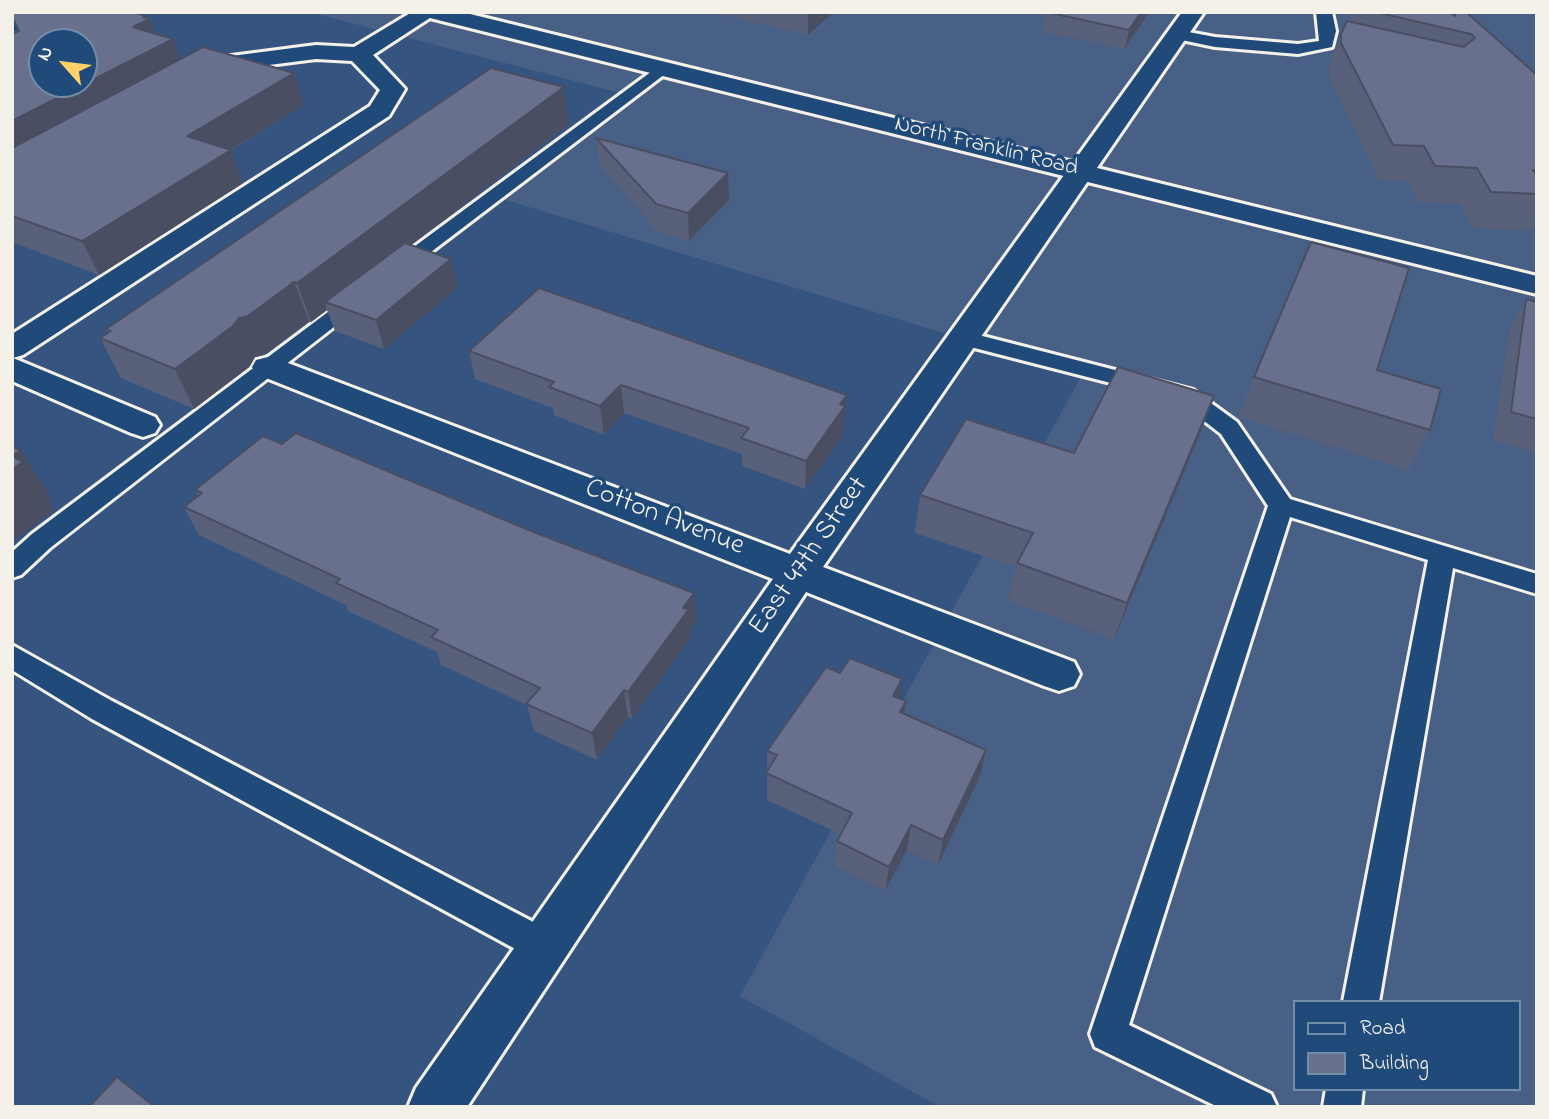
<!DOCTYPE html>
<style>
body{margin:0}
#map{position:relative;width:1549px;height:1119px;overflow:hidden;background:#355580;font-family:"Indie Flower",sans-serif}
canvas{display:block}
.frame{position:absolute;inset:0;border:14px solid #f4f1e8;pointer-events:none}
.legend{position:absolute;left:1293px;top:1000px;width:228px;height:91px;box-sizing:border-box;background:#1f4a7a;border:2px solid #748da6;margin:0;padding:9px 12px;list-style:none;font-size:21px;color:#f4f1e8}
.legend li{display:flex;align-items:center;gap:14px;height:35px}
.legend b{width:35px;border:2px solid #748da6}
.north{position:absolute;left:28px;top:28px;width:70px;height:70px;box-sizing:border-box;background:#1f4a7a;border:2px solid #748da6;border-radius:50%;rotate:298deg;font-size:19px;font-weight:700;line-height:28px;text-align:center;color:#f4f1e8}
.north::after{content:'';display:block;margin:auto;width:24px;height:32px;background:#ffd166;clip-path:polygon(50% 0,100% 100%,50% 72%,0 100%)}
</style>
<div id="map">
<canvas width="1549" height="1119"></canvas>
<div class="frame"></div>
<ul class="legend">
<li><b style="height:9px;background:#1f4a7a"></b>Road</li>
<li><b style="height:19px;background:#68708d"></b>Building</li>
</ul>
<div class="north">N</div>
</div>
<script>
const c = document.querySelector('canvas').getContext('2d');
c.lineJoin = 'round';
function fillPath(path, color) { c.fillStyle = color; c.fill(path, 'evenodd'); }
const toPath = rows => new Path2D(rows.map(r => 'M' + r).join(''));
function trace(path, color, width, dash) { c.strokeStyle = color; c.lineWidth = width; c.lineCap = dash ? 'butt' : 'round'; c.setLineDash(dash || []); c.stroke(path); }
function drawText(font, color, halo, rows, align = 'center') {
  c.font = font + ' "Indie Flower",sans-serif'; c.lineWidth = 7; c.setLineDash([]); c.textBaseline = 'middle'; c.strokeStyle = halo; c.fillStyle = color; for (const [text, x, y, turn = 0] of rows) {
    c.save(); c.translate(x, y); c.rotate((+turn || 0) * Math.PI / 180); c.textAlign = isNaN(turn) ? turn : align; if (halo) c.strokeText(text, 0, 0); c.fillText(text, 0, 0); c.restore();
  }
}
const built = toPath([
 [309,12,1537,12,1537,1107,940,1107,740,996,1082,375,506,200,497,194,624,94],
 [1295,1002,1519,1002,1519,1089,1295,1089]
]);
const lane = toPath([
 [1316,12,1332,12,1336,31,1332,47,1298,54,1215,47,1172,38,1170,35,1178,30,1215,37,1298,44,1319,41,1316,12],
 [663,63,669,65,669,71,402,274,388,274,385,270,388,266,663,63],
 [359,292,366,294,369,298,366,302,50,548,21,575,12,578,12,552,32,534,352,294,359,292],
 [963,331,1193,390,1237,422,1290,499,1537,574,1537,594,1453,568,1379,1002,1343,1002,1428,560,1290,517,1129,1025,1271,1094,1277,1107,1218,1107,1095,1047,1090,1034,1268,506,1221,434,1177,400,955,343,952,338,955,333,963,331],
 [12,645,112,701,556,934,561,946,556,958,544,962,532,958,92,719,12,670,12,645],
 [1326,1089,1363,1089,1361,1107,1323,1107,1326,1089]
]);
const street = toPath([
 [22,12,51,12,48,17,12,33,12,17,22,12],
 [412,12,439,12,373,55,405,89,389,116,23,355,13,358,155,417,160,425,155,433,143,437,131,433,12,381,12,334,370,106,380,90,352,61,316,59,222,71,202,80,193,78,190,73,193,68,216,58,316,45,354,47,412,12],
 [1182,12,1204,12,823,567,1074,662,1080,674,1074,686,1059,691,1044,686,806,592,467,1107,408,1107,416,1088,773,579,256,374,252,367,256,360,268,357,280,360,790,554,1182,12]
]);
const secondary = toPath([
 [423,12,462,12,1537,276,1537,294,426,17,423,12]
]);
const wall = toPath([
 [711,12,834,12,808,35],
 [1046,12,1149,12,1125,49,1043,32],
 [1352,12,1450,12,1454,16,1455,12,1466,12,1537,75,1537,217,1530,231,1473,228,1460,204,1418,202,1408,181,1379,180,1329,76,1329,67,1341,34,1348,21],
 [146,16,156,34,181,59,294,73,304,105,231,150,243,183,99,275,12,242,12,34,19,31],
 [569,124,411,245,451,259,458,287,384,349,335,331,327,310,311,322,309,321,264,355,255,357,250,366,194,409,121,378,100,338,108,333,106,329],
 [596,138,728,173,729,200,689,241,658,232,599,164],
 [1526,299,1537,302,1537,453,1493,440,1510,327],
 [469,351,845,423,844,425,843,435,805,489,742,466,742,454,624,413,604,435,554,415,553,408,475,379],
 [1377,370,1430,430,1408,470,1239,417,1254,377],
 [1214,396,1200,434,1114,639,1008,600,1016,567,915,533,920,495,1074,453],
 [195,490,697,621,691,629,691,637,632,719,628,717,597,760,534,731,527,705,441,665,437,652,348,611,346,605,199,535,184,507,198,496],
 [900,698,906,701,904,714,986,750,980,776,938,865,907,850,885,891,835,866,837,841,841,834,767,800,767,751]
]);
const shadedWall = toPath([
 [808,12,834,12,808,35],
 [1141,12,1149,12,1125,49,1129,30],
 [146,16,148,20,150,19,160,45,173,39,185,70,12,162,12,121,133,27,143,17],
 [294,73,304,105,200,168,187,136],
 [564,87,569,124,333,305,325,302,327,310,311,322,297,283],
 [231,150,243,183,99,275,82,241],
 [728,173,729,200,689,241,688,213],
 [451,259,458,287,384,349,376,320],
 [294,282,309,321,264,355,255,357,250,366,194,409,175,369,239,318],
 [621,385,624,413,604,435,600,406],
 [847,395,843,435,805,489,806,461],
 [1214,396,1200,434,1114,639,1127,603],
 [21,450,52,499,49,501,55,510,12,542,12,456],
 [694,593,697,621,691,629,691,637,632,719,628,692,683,608],
 [902,679,899,707,893,696],
 [624,690,628,717,597,760,592,733],
 [906,701,902,728,900,712],
 [986,750,980,776,938,865,943,840],
 [911,825,907,850,885,891,889,867]
]);
const building = toPath([
 [12,12,133,12,146,16,143,17,150,19,133,27,173,39,12,121,12,34,19,31,12,17,12,12],
 [42,42,84,42,84,84,42,84,42,42],
 [1046,12,1141,12,1129,30,1046,12],
 [1375,12,1450,12,1455,16,1456,12,1466,12,1537,75,1537,170,1533,170,1537,176,1537,194,1491,192,1477,168,1435,166,1424,146,1393,145,1341,43,1341,34,1347,21,1464,47,1475,38,1471,34,1375,12],
 [203,47,294,73,187,136,231,150,82,241,12,216,12,148,203,47],
 [491,68,564,87,297,283,294,282,248,316,239,318,233,326,175,369,100,338,111,331,106,329,491,68],
 [596,138,728,173,688,213,656,204,596,138],
 [1311,242,1409,268,1377,370,1441,389,1430,430,1254,377,1311,242],
 [405,243,451,259,376,320,325,302,405,243],
 [539,288,847,395,840,404,845,406,806,461,741,438,749,428,621,385,600,406,549,387,554,382,469,351,539,288],
 [1526,299,1537,302,1537,419,1511,412,1526,299],
 [1118,367,1214,396,1127,603,1017,563,1033,533,920,495,966,419,1074,453,1118,367],
 [296,433,536,533,694,593,683,608,689,609,628,692,624,690,592,733,526,704,540,688,431,637,438,630,336,583,340,579,184,507,202,493,195,490,263,436,282,444,296,433],
 [12,447,21,450,12,456,12,447],
 [12,456,23,462,12,469,12,456],
 [850,658,902,679,893,696,906,701,900,712,986,750,943,840,911,825,889,867,837,841,852,813,766,773,777,755,767,751,826,667,840,673,850,658],
 [117,1077,155,1107,89,1107,117,1077]
]);
const farStreetnames = [
 ["North Franklin Road",986,148,14]
];
const streetNames = [
 ["Cotton Avenue",664,519,21],
 ["East 47th Street",810,557,-55]
];
fillPath(built, '#486086');
trace(lane, '#f4f1e8', 6);
trace(street, '#f4f1e8', 6);
trace(secondary, '#f4f1e8', 6);
fillPath(lane, '#1f4a7a');
fillPath(street, '#1f4a7a');
fillPath(secondary, '#1f4a7a');
fillPath(wall, '#596079');
fillPath(shadedWall, '#494e63');
fillPath(building, '#68708d');
trace(building, '#494e63', 2);
drawText('23px', '#f4f1e8', '#1f4a7a', farStreetnames);
drawText('28px', '#f4f1e8', '#1f4a7a', streetNames);
</script>
